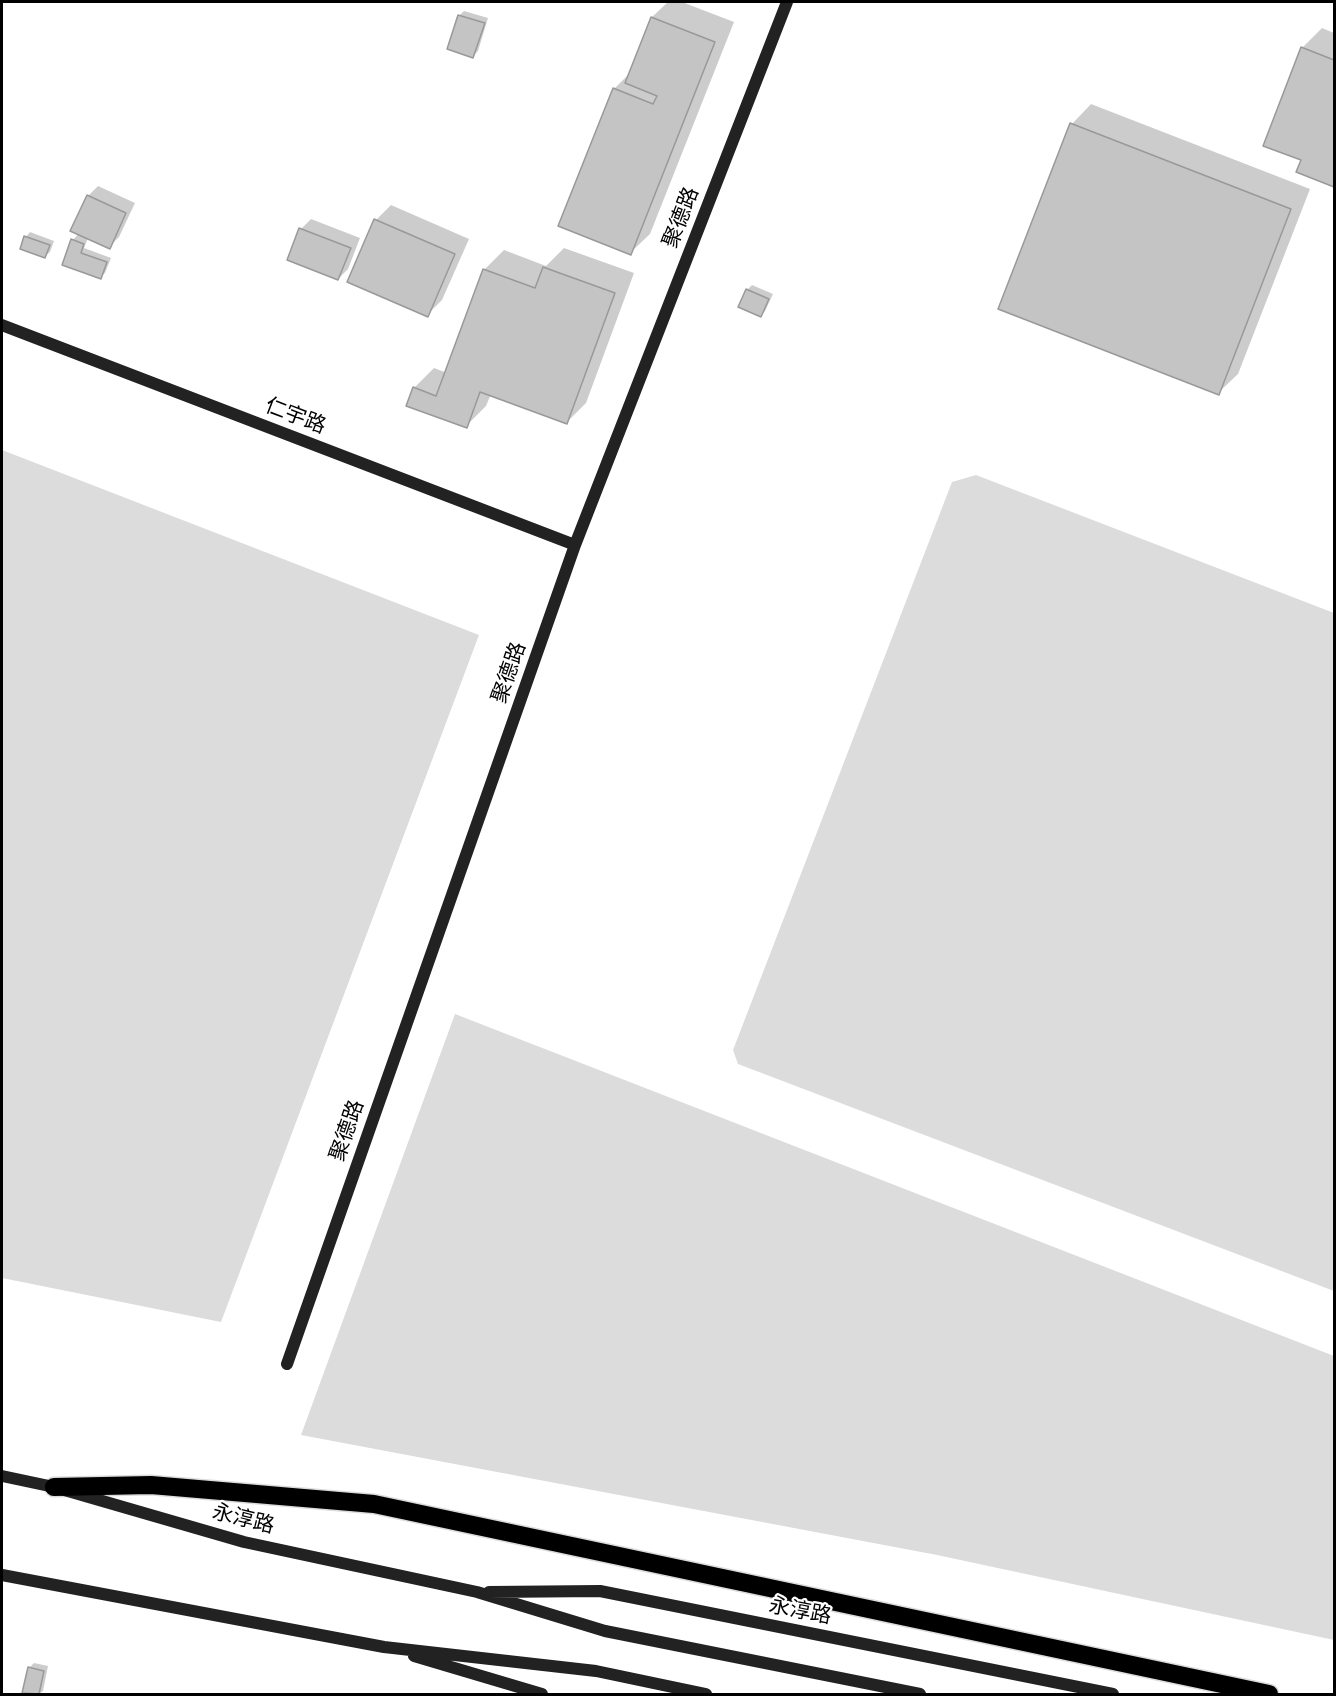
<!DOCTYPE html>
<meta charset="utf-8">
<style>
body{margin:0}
#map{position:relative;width:1336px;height:1696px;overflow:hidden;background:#fff;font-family:"Roboto Condensed",sans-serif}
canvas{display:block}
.frame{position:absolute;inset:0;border:3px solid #000;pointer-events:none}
</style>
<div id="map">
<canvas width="1336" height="1696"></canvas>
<div class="frame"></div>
</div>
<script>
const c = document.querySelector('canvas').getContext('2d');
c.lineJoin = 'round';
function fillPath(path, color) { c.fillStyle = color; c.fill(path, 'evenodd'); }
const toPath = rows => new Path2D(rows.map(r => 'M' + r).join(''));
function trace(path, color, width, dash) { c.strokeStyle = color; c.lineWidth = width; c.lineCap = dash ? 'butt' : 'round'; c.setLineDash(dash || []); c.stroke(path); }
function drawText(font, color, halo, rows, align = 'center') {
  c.font = font + ' "Roboto Condensed","Noto Sans SC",sans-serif'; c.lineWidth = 4.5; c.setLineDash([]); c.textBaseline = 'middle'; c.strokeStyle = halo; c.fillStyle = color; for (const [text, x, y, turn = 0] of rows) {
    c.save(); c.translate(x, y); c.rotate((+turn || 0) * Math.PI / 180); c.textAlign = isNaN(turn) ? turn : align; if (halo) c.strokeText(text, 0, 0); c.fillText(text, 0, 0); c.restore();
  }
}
const green = toPath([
 [2,450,479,635,221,1322,2,1278],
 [976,475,1334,613,1334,1291,738,1064,733,1050,952,482],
 [455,1014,1334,1356,1334,1640,937,1555,301,1435]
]);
const shadow = toPath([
 [668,2,682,2,734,22,650,234,630,253,614,89,630,73,652,17],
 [464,11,488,18,478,51,473,56,460,15],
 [1322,28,1334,33,1334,186,1298,172,1303,159,1302,48],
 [1091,104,1310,189,1238,374,1218,393,1072,124],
 [98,186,135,203,119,237,109,247,88,238,84,248,111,258,105,273,100,277,64,264,73,240,79,233,88,196],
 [391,205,469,239,442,300,427,315,376,220],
 [311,219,360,238,348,269,338,279,301,229],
 [30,232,54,241,50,252,45,256,26,237],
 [564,248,634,273,586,403,567,422,491,394,486,406,466,426,414,388,434,368,447,373,484,270,504,250,546,266],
 [752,285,773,294,765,311,761,315,747,290],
 [34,1663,48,1666,43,1691,39,1694,24,1692,29,1668]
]);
const building = toPath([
 [458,15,485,23,473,58,447,49,458,15],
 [651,17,715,42,631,255,558,226,613,88,653,104,657,96,625,83,651,17],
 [1301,47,1334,60,1334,187,1296,172,1301,160,1263,146,1301,47],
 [1070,123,1291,209,1219,395,998,309,1070,123],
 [87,195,126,213,110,249,70,231,87,195],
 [374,219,455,254,428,317,347,282,374,219],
 [299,228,351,248,338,280,287,260,299,228],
 [24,236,50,245,45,258,20,249,24,236],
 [71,239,84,244,81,253,107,262,101,279,62,265,71,239],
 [543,267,615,293,567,424,480,392,467,428,406,406,413,387,436,396,483,269,535,288,543,267],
 [746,289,769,299,761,317,738,307,746,289],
 [28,1667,44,1671,39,1694,22,1693,28,1667]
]);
const secondary = toPath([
 [2,325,575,545],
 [287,1364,575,545,787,2],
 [2,1476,54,1487,244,1542,477,1592,605,1631,920,1694],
 [2,1575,384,1647,596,1671,706,1694],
 [489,1592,600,1591,1113,1694],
 [414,1656,542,1694]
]);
const highway = toPath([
 [54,1487,151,1485,374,1504,1269,1694]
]);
const streetNames = [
 ["聚德路",682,218,-69],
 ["仁宇路",295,417,21],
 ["聚德路",510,673,-71],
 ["聚德路",348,1131,-71],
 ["永淳路",243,1520,14],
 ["永淳路",800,1612,11]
];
fillPath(green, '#dcdcdc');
fillPath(shadow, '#0003');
fillPath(building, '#c4c4c4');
trace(building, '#999', 1.5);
trace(highway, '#dbdbdb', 21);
trace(secondary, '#222', 12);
trace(highway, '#000', 18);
drawText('21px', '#000', '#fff', streetNames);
</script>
